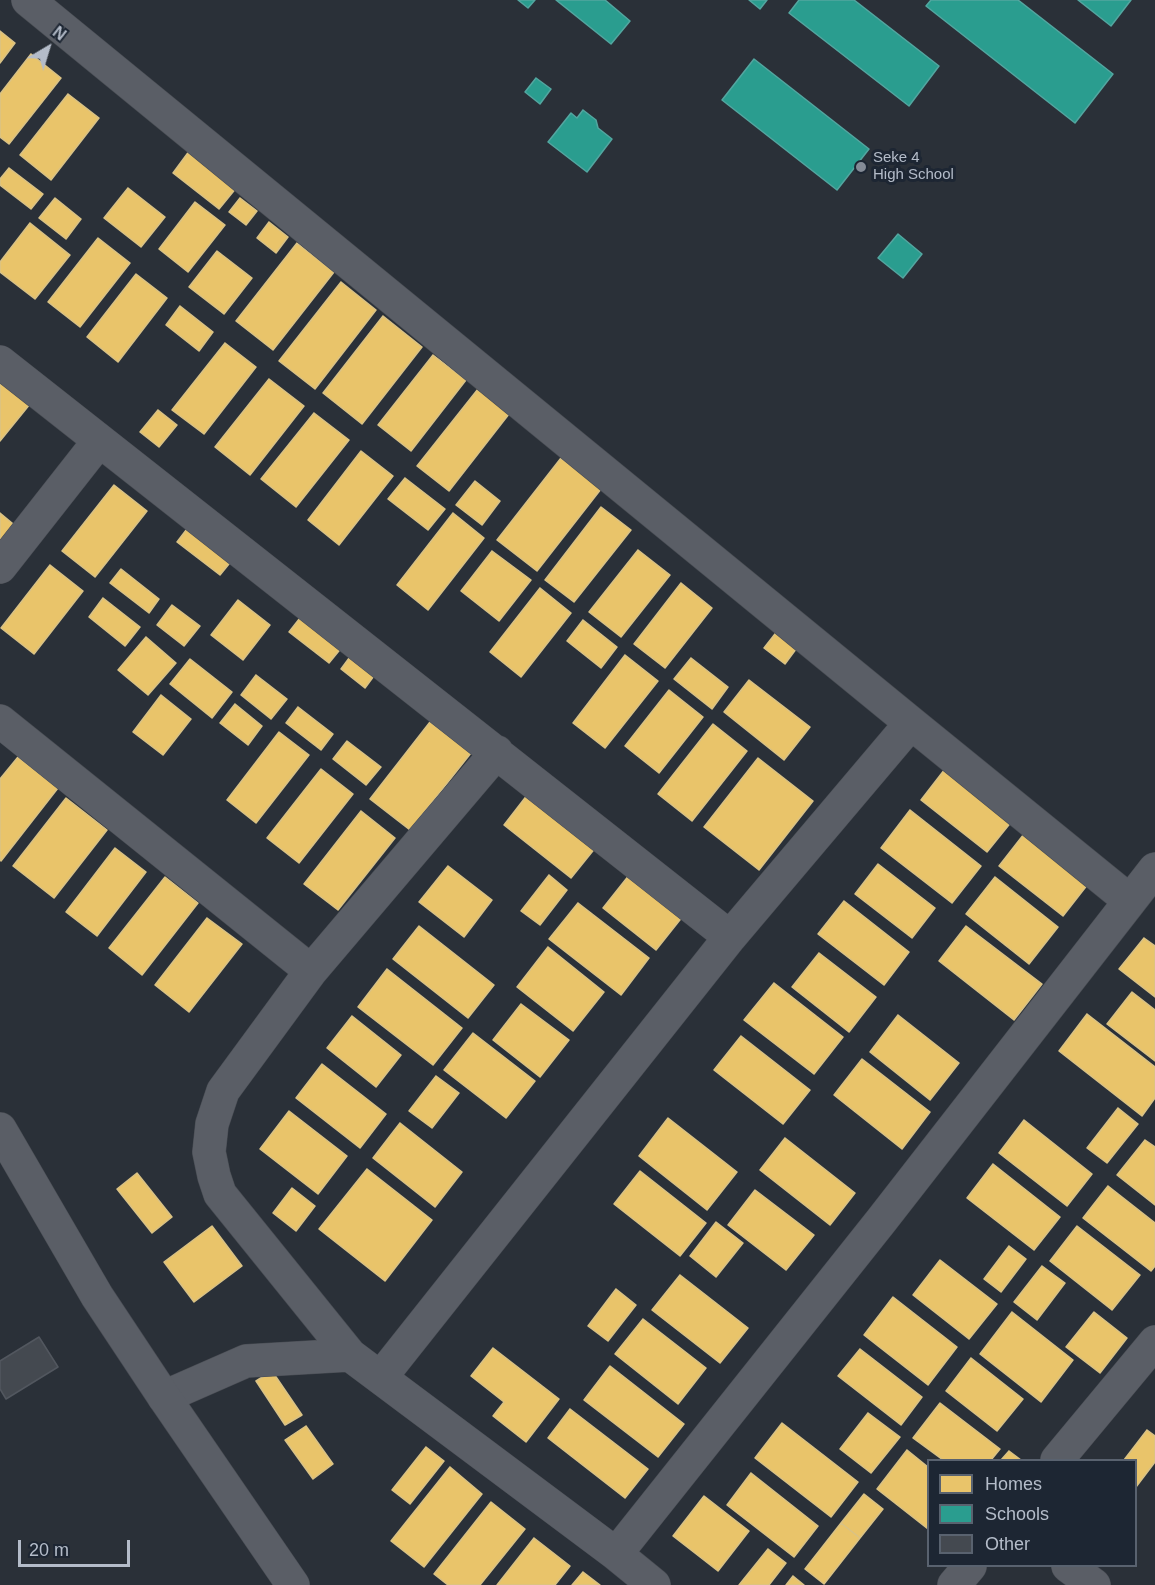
<!DOCTYPE html>
<style>
body{margin:0}
#map{position:relative;width:1155px;height:1585px;overflow:hidden;background:#2a3038;font-family:Arial,sans-serif}
canvas{display:block}
.legend{position:absolute;left:927px;top:1459px;width:210px;height:108px;box-sizing:border-box;background:#1d2633;border:2px solid #59626f;margin:0;padding:8px 10px;list-style:none;font-size:18px;color:#b4bcc9}
.legend li{display:flex;align-items:center;gap:12px;height:30px}
.legend b{width:30px;border:2px solid #59626f}
.north{position:absolute;left:18px;top:18px;width:60px;height:60px;-webkit-text-stroke:4px #1d2633;paint-order:stroke;rotate:38deg;font-size:16px;font-weight:700;line-height:24px;text-align:center;color:#b4bcc9}
.north::after{content:'';display:block;margin:auto;width:21px;height:27px;background:#b4bcc9;clip-path:polygon(50% 0,100% 100%,50% 72%,0 100%)}
.scale{position:absolute;left:18px;top:1540px;width:112px;height:27px;box-sizing:border-box;border:3px solid #b4bcc9;border-top:0;padding-left:8px;font-size:18px;line-height:21px;white-space:nowrap;color:#b4bcc9;-webkit-text-stroke:4px #1d2633;paint-order:stroke}
</style>
<div id="map">
<canvas width="1155" height="1585"></canvas>
<ul class="legend">
<li><b style="height:16px;background:#e9c46a"></b>Homes</li>
<li><b style="height:16px;background:#2a9d8f"></b>Schools</li>
<li><b style="height:16px;background:#444950"></b>Other</li>
</ul>
<div class="north">N</div>
<div class="scale">20 m</div>
</div>
<script>
const c = document.querySelector('canvas').getContext('2d');
c.lineJoin = 'round';
function fillPath(path, color) { c.fillStyle = color; c.fill(path, 'evenodd'); }
const toPath = rows => new Path2D(rows.map(r => 'M' + r).join(''));
function trace(path, color, width, dash) { c.strokeStyle = color; c.lineWidth = width; c.lineCap = dash ? 'butt' : 'round'; c.setLineDash(dash || []); c.stroke(path); }
function drawText(font, color, halo, rows, align = 'center') {
  c.font = font + ' Arial,sans-serif'; c.lineWidth = 6; c.setLineDash([]); c.textBaseline = 'middle'; c.strokeStyle = halo; c.fillStyle = color; for (const [text, x, y, turn = 0] of rows) {
    c.save(); c.translate(x, y); c.rotate((+turn || 0) * Math.PI / 180); c.textAlign = isNaN(turn) ? turn : align; if (halo) c.strokeText(text, 0, 0); c.fillText(text, 0, 0); c.restore();
  }
}
const homes = toPath([
 [0,31,15,43,0,63,0,31],
 [31,54,61,78,9,144,0,137,0,94,31,54],
 [68,94,99,118,51,180,20,155,68,94],
 [190,150,237,187,219,209,173,173,190,150],
 [9,168,43,194,31,209,0,185,0,179,9,168],
 [128,188,165,217,141,247,104,218,128,188],
 [55,198,81,219,66,239,39,218,55,198],
 [240,198,257,211,246,225,229,212,240,198],
 [195,202,225,225,188,272,159,249,195,202],
 [269,222,288,237,276,253,257,238,269,222],
 [30,223,70,255,35,299,0,272,0,262,30,223],
 [98,238,130,263,80,327,48,302,98,238],
 [297,243,334,272,273,350,236,321,297,243],
 [217,251,252,278,224,314,189,287,217,251],
 [136,274,167,298,118,362,87,337,136,274],
 [341,282,376,310,315,389,279,361,341,282],
 [180,306,213,332,199,351,166,325,180,306],
 [383,316,422,347,362,424,323,393,383,316],
 [225,343,256,367,204,434,172,410,225,343],
 [433,355,466,380,411,451,378,425,433,355],
 [0,379,30,404,0,441,0,379],
 [269,379,304,406,250,475,215,447,269,379],
 [478,389,509,414,449,491,417,466,478,389],
 [158,410,177,425,159,447,140,432,158,410],
 [314,413,349,440,296,507,261,479,314,413],
 [361,451,393,476,339,545,308,520,361,451],
 [561,458,601,489,537,571,497,540,561,458],
 [405,478,445,509,428,530,388,499,405,478],
 [475,481,500,501,482,525,456,505,475,481],
 [114,485,147,511,95,577,62,551,114,485],
 [601,507,631,530,574,602,545,580,601,507],
 [0,513,18,528,0,549,0,513],
 [453,513,484,538,428,610,397,585,453,513],
 [190,525,233,559,220,575,177,542,190,525],
 [638,550,670,575,621,637,589,612,638,550],
 [492,551,531,580,499,621,461,591,492,551],
 [50,565,83,591,34,654,1,628,50,565],
 [121,569,159,599,149,613,110,583,121,569],
 [681,583,712,608,665,668,634,644,681,583],
 [540,588,571,613,521,677,490,652,540,588],
 [103,598,140,627,125,646,89,617,103,598],
 [238,600,270,625,243,660,211,635,238,600],
 [172,605,200,626,184,646,157,625,172,605],
 [307,609,347,641,329,663,289,632,307,609],
 [583,620,617,647,601,668,567,641,583,620],
 [782,625,802,641,785,664,764,648,782,625],
 [146,637,176,663,148,695,118,670,146,637],
 [358,646,382,665,365,688,341,669,358,646],
 [625,655,658,681,605,748,573,723,625,655],
 [691,658,728,687,712,709,674,679,691,658],
 [190,659,232,692,212,718,170,684,190,659],
 [256,675,287,699,271,719,241,695,256,675],
 [749,680,810,727,784,760,724,712,749,680],
 [669,690,703,717,659,773,625,746,669,690],
 [161,695,191,719,163,755,133,732,161,695],
 [235,704,262,726,248,745,220,723,235,704],
 [298,707,333,734,321,750,286,723,298,707],
 [430,722,471,753,410,830,370,799,430,722],
 [713,724,747,751,692,821,658,794,713,724],
 [279,732,309,755,256,823,227,800,279,732],
 [347,741,381,767,366,785,333,759,347,741],
 [18,757,58,788,1,861,0,860,0,779,18,757],
 [758,758,813,801,759,870,704,827,758,758],
 [321,769,353,794,299,863,267,838,321,769],
 [945,769,1012,821,987,852,921,800,945,769],
 [528,794,596,847,571,878,504,825,528,794],
 [66,798,107,830,54,898,13,866,66,798],
 [910,810,981,866,952,903,881,848,910,810],
 [361,811,395,838,338,910,304,884,361,811],
 [1024,834,1088,884,1063,916,999,866,1024,834],
 [115,848,146,872,97,936,66,912,115,848],
 [878,864,935,908,912,938,855,894,878,864],
 [448,866,492,900,464,937,419,902,448,866],
 [630,874,683,916,656,950,603,908,630,874],
 [549,875,567,890,540,925,521,911,549,875],
 [165,877,198,903,142,975,109,948,165,877],
 [995,877,1058,927,1029,964,966,914,995,877],
 [844,901,909,952,884,985,818,934,844,901],
 [578,903,649,958,621,995,549,939,578,903],
 [207,918,242,944,189,1012,155,985,207,918],
 [419,926,494,985,468,1018,393,959,419,926],
 [966,926,1042,984,1014,1020,939,961,966,926],
 [1144,938,1155,946,1155,997,1119,969,1144,938],
 [548,947,604,992,573,1031,517,987,548,947],
 [819,953,876,997,849,1032,792,987,819,953],
 [387,969,462,1028,433,1065,358,1007,387,969],
 [774,983,843,1037,814,1074,744,1020,774,983],
 [1132,992,1155,1010,1155,1061,1107,1024,1132,992],
 [521,1004,569,1040,540,1077,493,1040,521,1004],
 [1087,1014,1155,1067,1155,1098,1142,1116,1059,1051,1087,1014],
 [898,1015,959,1063,930,1100,870,1052,898,1015],
 [352,1016,401,1055,376,1087,327,1048,352,1016],
 [473,1033,535,1081,506,1118,444,1070,473,1033],
 [741,1036,810,1090,783,1124,714,1070,741,1036],
 [862,1059,930,1112,902,1149,834,1095,862,1059],
 [322,1064,386,1114,360,1148,296,1098,322,1064],
 [436,1076,459,1093,432,1128,409,1111,436,1076],
 [1118,1108,1138,1124,1107,1163,1087,1148,1118,1108],
 [289,1111,347,1156,318,1194,260,1149,289,1111],
 [668,1118,737,1172,707,1210,639,1156,668,1118],
 [1024,1120,1092,1174,1067,1206,999,1153,1024,1120],
 [400,1123,462,1172,435,1207,373,1158,400,1123],
 [785,1138,855,1193,830,1225,760,1170,785,1138],
 [1145,1140,1155,1147,1155,1205,1117,1175,1145,1140],
 [993,1164,1060,1217,1034,1250,967,1198,993,1164],
 [367,1169,432,1220,385,1281,319,1229,367,1169],
 [640,1171,706,1223,680,1256,614,1204,640,1171],
 [137,1173,172,1217,152,1233,117,1189,137,1173],
 [1108,1186,1155,1223,1155,1266,1151,1271,1083,1218,1108,1186],
 [292,1188,315,1206,296,1231,273,1213,292,1188],
 [755,1190,814,1235,786,1270,728,1225,755,1190],
 [716,1222,743,1243,716,1277,690,1256,716,1222],
 [212,1226,242,1266,194,1302,164,1262,212,1226],
 [1077,1226,1140,1275,1112,1310,1050,1261,1077,1226],
 [1009,1246,1026,1259,1001,1292,984,1279,1009,1246],
 [940,1260,997,1304,969,1339,913,1295,940,1260],
 [1042,1266,1065,1283,1037,1320,1014,1302,1042,1266],
 [680,1275,748,1328,720,1363,652,1310,680,1275],
 [616,1289,636,1305,608,1341,588,1326,616,1289],
 [893,1297,957,1347,928,1385,864,1335,893,1297],
 [1012,1312,1073,1360,1041,1402,980,1354,1012,1312],
 [1094,1312,1127,1338,1100,1373,1066,1347,1094,1312],
 [643,1319,706,1368,678,1404,615,1354,643,1319],
 [493,1348,559,1399,526,1442,493,1416,504,1402,471,1376,493,1348],
 [860,1349,922,1397,901,1425,838,1376,860,1349],
 [971,1358,1023,1399,997,1431,946,1391,971,1358],
 [610,1366,684,1424,658,1457,584,1400,610,1366],
 [272,1371,302,1415,285,1425,256,1381,272,1371],
 [940,1403,1000,1449,991,1460,943,1460,913,1438,940,1403],
 [570,1409,648,1469,625,1498,548,1438,570,1409],
 [868,1413,900,1437,871,1473,840,1449,868,1413],
 [782,1423,858,1482,831,1517,755,1458,782,1423],
 [306,1426,333,1464,313,1479,285,1440,306,1426],
 [1147,1430,1155,1436,1155,1462,1136,1487,1136,1460,1124,1460,1147,1430],
 [426,1447,444,1461,410,1504,392,1490,426,1447],
 [907,1450,928,1467,928,1529,877,1489,907,1450],
 [1009,1451,1021,1460,1001,1460,1009,1451],
 [450,1467,482,1494,424,1567,391,1541,450,1467],
 [751,1473,818,1526,794,1557,727,1505,751,1473],
 [864,1494,883,1509,860,1538,841,1523,864,1494],
 [704,1496,749,1531,718,1571,673,1536,704,1496],
 [491,1502,525,1529,480,1585,448,1585,434,1574,491,1502],
 [841,1523,860,1538,824,1584,805,1569,841,1523],
 [534,1538,570,1566,555,1585,497,1585,534,1538],
 [768,1549,786,1563,769,1585,739,1585,768,1549],
 [583,1572,600,1585,572,1585,583,1572],
 [793,1576,804,1585,786,1585,793,1576]
]);
const schools = toPath([
 [518,0,535,0,528,8,518,0],
 [556,0,605,0,630,21,611,44,556,0],
 [749,0,767,0,760,9,749,0],
 [799,0,854,0,939,66,909,106,789,13,799,0],
 [931,0,1018,0,1113,74,1075,123,926,6,931,0],
 [1078,0,1131,0,1111,26,1078,0],
 [754,59,869,149,837,190,722,100,754,59],
 [536,78,551,89,540,104,525,92,536,78],
 [583,110,596,120,598,128,612,139,587,172,548,142,571,113,577,118,583,110],
 [898,234,922,254,903,278,878,258,898,234]
]);
const building = toPath([
 [39,1337,58,1367,6,1399,0,1389,0,1361,39,1337]
]);
const minor = toPath([
 [28,0,911,723,1130,901],
 [0,362,730,937],
 [0,567,99,441],
 [0,721,311,971],
 [497,752,311,971,223,1091,212,1124,209,1152,214,1176,220,1194,350,1355,616,1554,654,1585],
 [381,1377,730,937,911,723],
 [164,1397,246,1361,350,1355],
 [1057,1460,1155,1342],
 [616,1554,881,1221,1155,869],
 [1068,1566,1094,1585],
 [954,1585,970,1566]
]);
const tertiary = toPath([
 [0,1129,97,1296,164,1397,293,1585]
]);
const markers = [
 [861,167,6,"#848b96"]
];
const poiNames = [
 ["Seke 4",873,158],
 ["High School",873,175]
];
fillPath(homes, '#e9c46a');
trace(homes, '#d9c286', 1.5);
fillPath(schools, '#2a9d8f');
trace(schools, '#53a6a0', 1.5);
fillPath(building, '#444950');
trace(building, '#52575f', 1.5);
trace(minor, '#484c53', 34);
trace(tertiary, '#484c53', 34);
trace(minor, '#5a5e66', 33);
trace(tertiary, '#5a5e66', 33);
for (const [x, y, r, color] of markers) { const dot = new Path2D(); dot.arc(x, y, r, 0, 2 * Math.PI); c.fillStyle = color; c.fill(dot); trace(dot, '#1d2633', 2); }
drawText('15px', '#b4bcc9', '#1d2633', poiNames, 'left');
</script>
